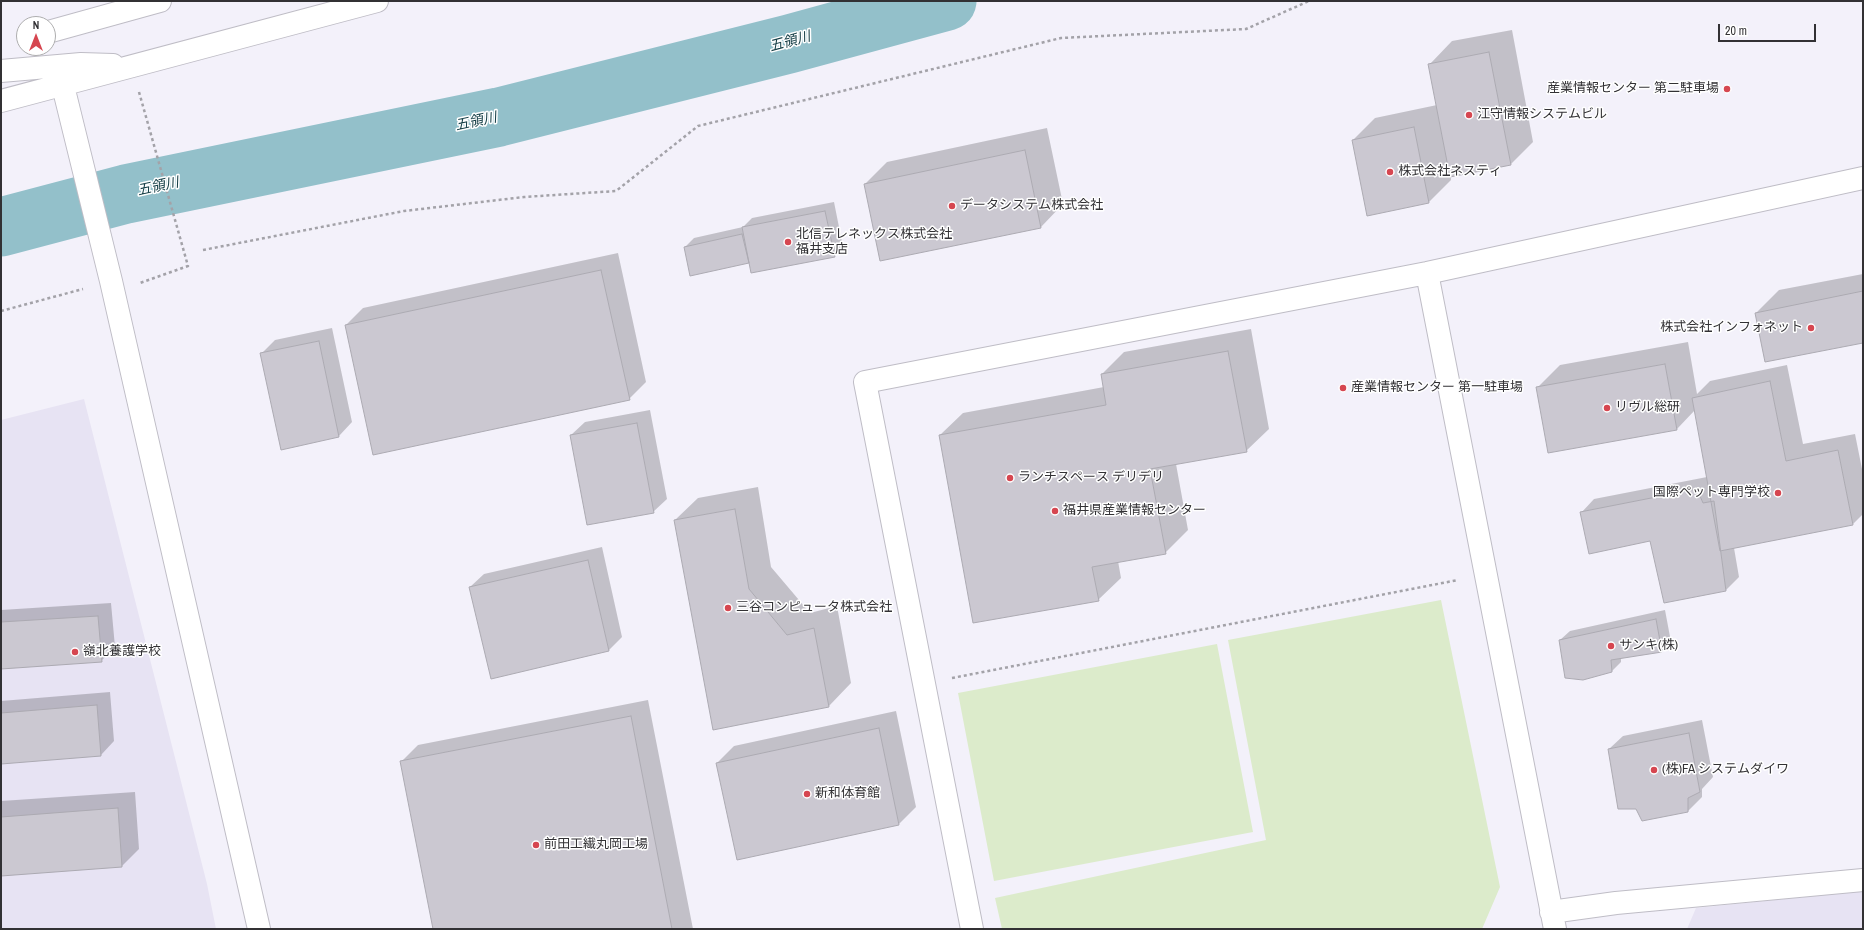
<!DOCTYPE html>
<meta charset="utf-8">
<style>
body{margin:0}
#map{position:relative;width:1864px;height:930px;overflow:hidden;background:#f3f1fa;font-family:"Archivo Narrow",sans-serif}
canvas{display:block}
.frame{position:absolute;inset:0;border:2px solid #323134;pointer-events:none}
.north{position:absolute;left:16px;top:16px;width:40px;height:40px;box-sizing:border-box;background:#fff;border:1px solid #adadae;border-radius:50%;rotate:0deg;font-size:11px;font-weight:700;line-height:16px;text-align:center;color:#323134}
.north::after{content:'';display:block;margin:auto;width:14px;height:18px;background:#d64650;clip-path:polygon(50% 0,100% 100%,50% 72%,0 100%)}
.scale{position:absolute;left:1718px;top:24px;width:98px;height:18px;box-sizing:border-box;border:2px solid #323134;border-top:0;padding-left:5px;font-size:12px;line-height:14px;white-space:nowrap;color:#323134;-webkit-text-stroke:3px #fff;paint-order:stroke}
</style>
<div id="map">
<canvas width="1864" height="930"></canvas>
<div class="frame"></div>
<div class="north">N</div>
<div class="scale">20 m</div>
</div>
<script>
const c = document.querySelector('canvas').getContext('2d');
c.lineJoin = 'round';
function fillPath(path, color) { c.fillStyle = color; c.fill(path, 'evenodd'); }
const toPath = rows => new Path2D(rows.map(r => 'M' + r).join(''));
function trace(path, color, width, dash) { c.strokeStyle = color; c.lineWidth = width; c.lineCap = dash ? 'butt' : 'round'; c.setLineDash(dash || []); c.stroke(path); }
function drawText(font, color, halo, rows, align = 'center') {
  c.font = font + ' "Archivo Narrow","Noto Sans JP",sans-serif'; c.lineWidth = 3; c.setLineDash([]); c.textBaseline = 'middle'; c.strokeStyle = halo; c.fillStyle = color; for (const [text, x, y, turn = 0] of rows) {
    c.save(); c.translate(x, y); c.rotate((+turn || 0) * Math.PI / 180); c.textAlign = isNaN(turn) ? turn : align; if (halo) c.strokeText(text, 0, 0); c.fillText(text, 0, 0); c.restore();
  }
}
const built = toPath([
 [84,399,207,884,216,929,1,929,1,420],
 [1863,891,1863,929,1687,929,1696,908]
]);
const green = toPath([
 [1441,600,1500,887,1482,929,1002,929,995,898,1266,840,1228,640],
 [1217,644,1253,832,994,881,958,693]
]);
const shadow = toPath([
 [1512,30,1533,142,1510,165,1451,176,1451,180,1429,202,1353,140,1375,118,1437,105,1430,64,1452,41],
 [1047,128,1063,204,1041,227,865,184,887,162],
 [834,202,843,247,834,256,750,262,691,275,685,247,694,238,743,227,752,218],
 [618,253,646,382,629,399,346,325,363,308],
 [1863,274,1863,342,1756,313,1779,290],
 [332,328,352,422,339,436,261,354,275,340],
 [1251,329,1269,429,1246,451,1176,464,1188,530,1165,553,1118,561,1121,578,1098,600,940,435,963,413,1104,387,1102,374,1124,352],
 [1688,342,1697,394,1710,381,1787,365,1803,444,1855,434,1863,474,1863,514,1853,524,1734,548,1739,577,1726,590,1651,540,1581,513,1594,499,1707,477,1695,410,1677,429,1537,388,1560,365],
 [650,410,667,499,653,512,571,435,585,422],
 [758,487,771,567,810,613,837,606,851,683,829,706,714,729,675,520,698,498],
 [602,547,622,637,609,650,491,677,470,587,484,574],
 [111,603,115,647,101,661,1,668,1,610],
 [1665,610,1671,642,1662,651,1621,658,1621,662,1612,671,1560,640,1570,631],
 [110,692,114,741,101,755,1,763,1,701],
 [648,700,693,929,434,929,401,762,418,745],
 [896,711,916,807,899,824,717,763,734,746],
 [1702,720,1713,777,1702,789,1702,797,1688,811,1609,749,1623,736],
 [135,792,139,849,122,866,1,875,1,801]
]);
const river = toPath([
 [1,227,126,194,499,117,789,44,947,1]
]);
const building = toPath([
 [1489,52,1511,165,1450,177,1428,64,1489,52],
 [1414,127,1429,203,1367,216,1352,140,1414,127],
 [1025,150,1041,228,880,261,864,184,1025,150],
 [825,211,835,257,751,273,742,227,825,211],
 [742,234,749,263,690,276,684,247,742,234],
 [601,270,630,400,373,455,345,325,601,270],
 [1863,291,1863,343,1765,362,1755,313,1863,291],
 [319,341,339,437,281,450,260,353,319,341],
 [1228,351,1247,452,1150,469,1166,554,1092,567,1099,601,973,623,939,435,1106,405,1101,374,1228,351],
 [1665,364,1677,430,1548,453,1536,387,1665,364],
 [1770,381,1786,461,1838,450,1853,525,1720,551,1692,398,1770,381],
 [637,423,654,513,587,525,570,435,637,423],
 [1697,489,1703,503,1714,501,1726,591,1664,603,1650,541,1589,554,1580,512,1697,489],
 [735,509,749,589,787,635,814,628,829,707,713,730,674,520,735,509],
 [588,560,609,651,491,679,469,587,588,560],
 [98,616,102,662,1,669,1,622,98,616],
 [1656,619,1662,652,1611,660,1612,672,1583,680,1565,678,1559,640,1656,619],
 [97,705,101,756,1,764,1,713,97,705],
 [631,716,672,929,433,929,400,761,631,716],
 [879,728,899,825,737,860,716,763,879,728],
 [1689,733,1700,792,1688,798,1688,812,1642,821,1636,809,1618,809,1608,749,1689,733],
 [118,808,122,867,1,876,1,817,118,808]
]);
const path = toPath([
 [139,92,188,266,140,283],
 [203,250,404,211,524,197,616,191,698,126,1061,38,1246,29,1309,1],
 [1,311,83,289],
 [952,678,1458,580]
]);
const street = toPath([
 [48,32,160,1],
 [1,71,81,64,113,65],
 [63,86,111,281,259,929],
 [1,101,377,1],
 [1427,273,1555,929],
 [1551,912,1616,903,1863,880],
 [972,929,865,382,1427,273,1863,178]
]);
const markers = [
 [1727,89,4,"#d64650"],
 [1469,115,4,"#d64650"],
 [1390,172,4,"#d64650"],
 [952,206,4,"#d64650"],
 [788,242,4,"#d64650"],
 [1811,328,4,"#d64650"],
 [1343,388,4,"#d64650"],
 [1607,408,4,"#d64650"],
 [1010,478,4,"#d64650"],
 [1778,493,4,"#d64650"],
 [1055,511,4,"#d64650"],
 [728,608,4,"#d64650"],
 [1611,646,4,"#d64650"],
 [75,652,4,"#d64650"],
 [1654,770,4,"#d64650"],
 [807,794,4,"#d64650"],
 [536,845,4,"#d64650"]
];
const poiNames = [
 ["産業情報センター 第二駐車場",1719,89,"right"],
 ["江守情報システムビル",1477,115],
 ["株式会社ネスティ",1398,172],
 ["データシステム株式会社",960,206],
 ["北信テレネックス株式会社",796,235],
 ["福井支店",796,250],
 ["株式会社インフォネット",1803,328,"right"],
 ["産業情報センター 第一駐車場",1351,388],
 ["リヴル総研",1615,408],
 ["ランチスペース デリデリ",1018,478],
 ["国際ペット専門学校",1770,493,"right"],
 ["福井県産業情報センター",1063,511],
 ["三谷コンピュータ株式会社",736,608],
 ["サンキ(株)",1619,646],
 ["嶺北養護学校",83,652],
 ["(株)FA システムダイワ",1662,770],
 ["新和体育館",815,794],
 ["前田工繊丸岡工場",544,845]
];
const waterNames = [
 ["五領川",790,42,-15],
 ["五領川",476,122,-12],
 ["五領川",158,187,-12]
];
fillPath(built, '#e7e3f3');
fillPath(green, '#dcebcb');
fillPath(shadow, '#0003');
trace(river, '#93c0ca', 59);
fillPath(building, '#cbc8d1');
trace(building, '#acaab2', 1);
trace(street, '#bfbdc6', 24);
trace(path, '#a3a2a8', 2.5, [3, 3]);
trace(street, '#fff', 22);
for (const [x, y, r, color] of markers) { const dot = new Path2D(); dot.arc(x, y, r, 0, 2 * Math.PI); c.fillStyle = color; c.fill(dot); trace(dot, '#fff', 1.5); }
drawText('13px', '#323134', '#fff', poiNames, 'left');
drawText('italic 14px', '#174048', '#fff', waterNames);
</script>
